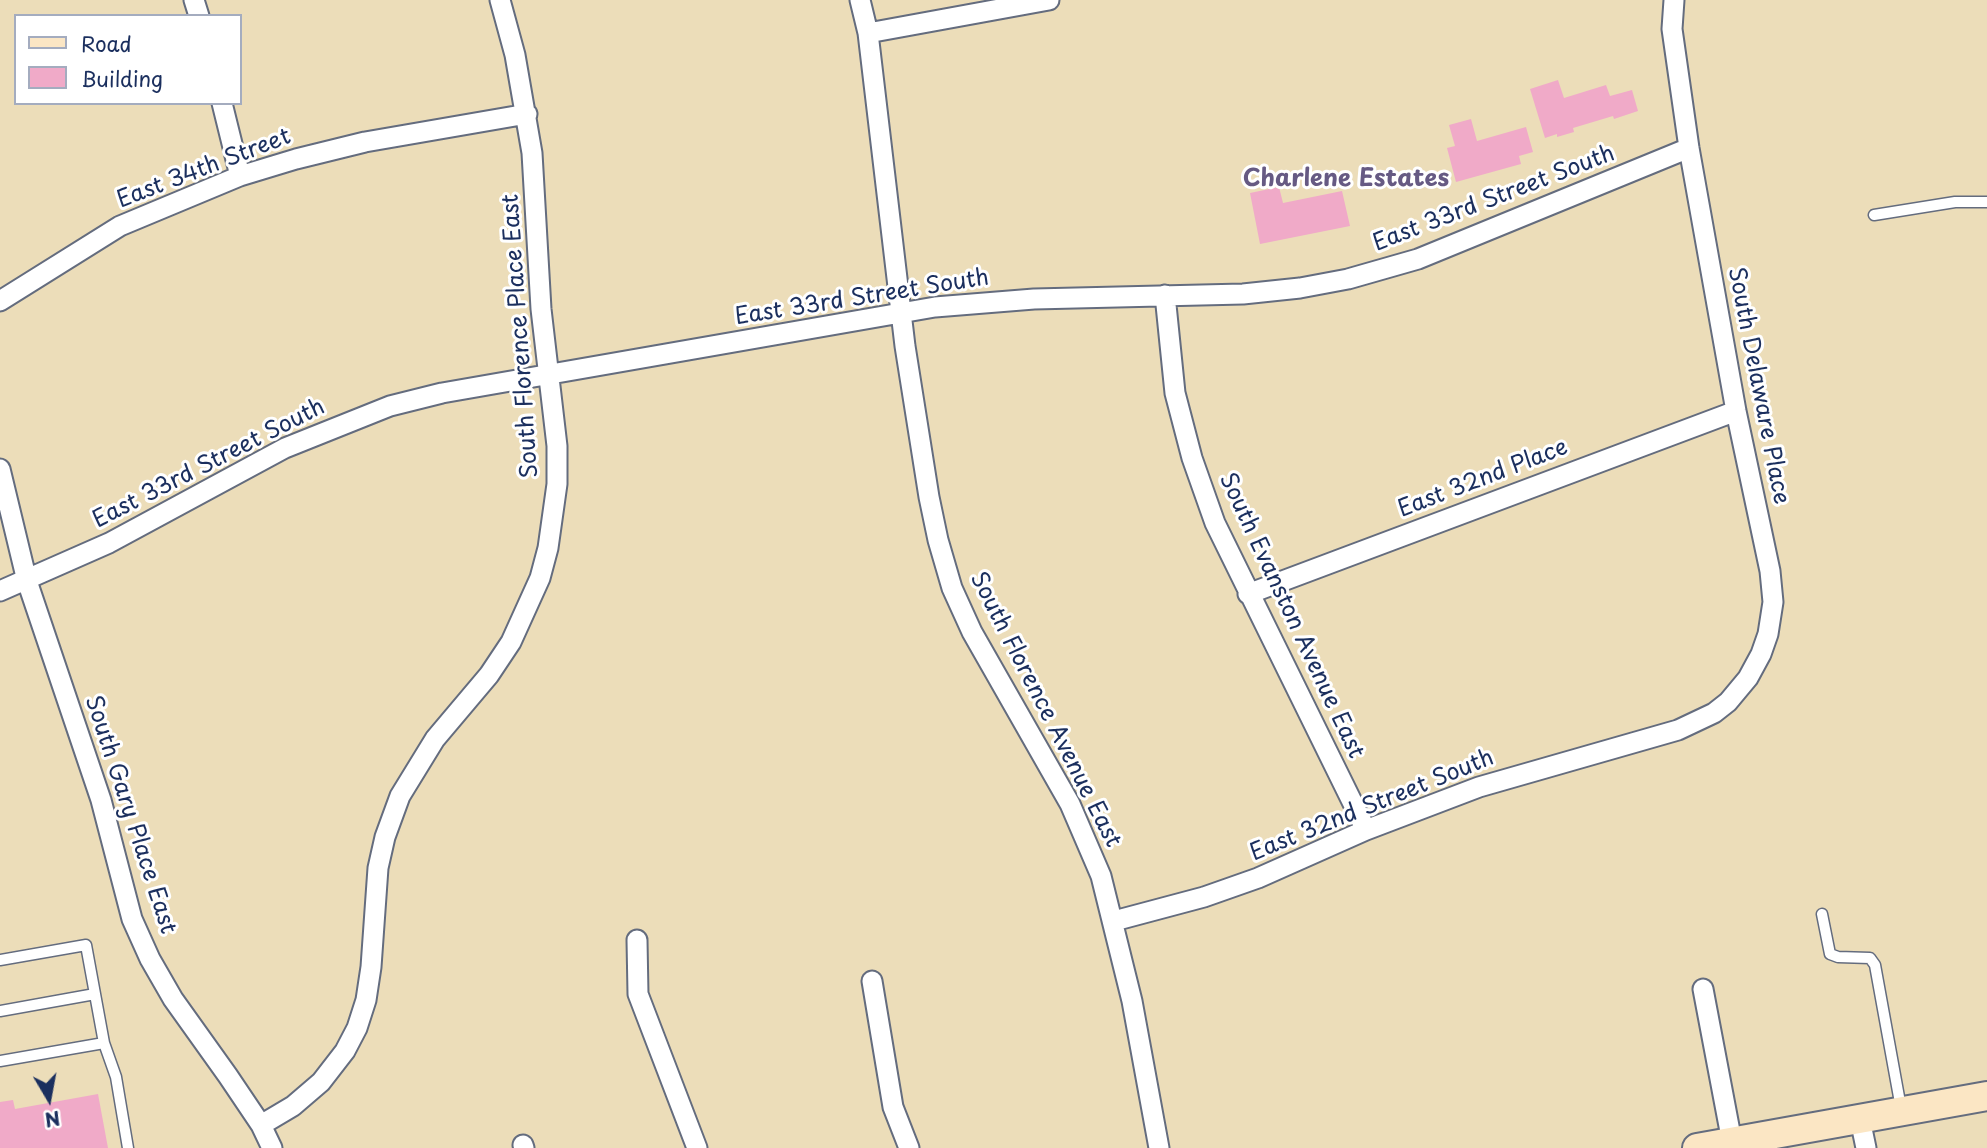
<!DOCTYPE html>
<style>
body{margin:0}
#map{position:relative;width:1987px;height:1148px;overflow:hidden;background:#ecddb9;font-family:"Playpen Sans",sans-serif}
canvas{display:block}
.legend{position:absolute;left:14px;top:14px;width:228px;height:91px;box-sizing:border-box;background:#fff;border:2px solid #a4acbf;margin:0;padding:9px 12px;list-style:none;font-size:21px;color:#1b2f5e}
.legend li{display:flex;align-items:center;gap:14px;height:35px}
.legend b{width:35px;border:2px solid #a4acbf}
.north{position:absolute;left:14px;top:1064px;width:70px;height:70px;-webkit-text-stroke:5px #fff;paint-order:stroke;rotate:170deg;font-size:19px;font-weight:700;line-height:28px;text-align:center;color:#1b2f5e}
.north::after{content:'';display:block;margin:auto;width:24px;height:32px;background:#1b2f5e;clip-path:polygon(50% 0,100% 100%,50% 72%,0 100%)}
</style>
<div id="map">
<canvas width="1987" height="1148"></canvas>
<ul class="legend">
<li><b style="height:9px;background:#fbe6c4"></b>Road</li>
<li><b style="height:19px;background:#f0aac8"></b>Building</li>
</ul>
<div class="north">N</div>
</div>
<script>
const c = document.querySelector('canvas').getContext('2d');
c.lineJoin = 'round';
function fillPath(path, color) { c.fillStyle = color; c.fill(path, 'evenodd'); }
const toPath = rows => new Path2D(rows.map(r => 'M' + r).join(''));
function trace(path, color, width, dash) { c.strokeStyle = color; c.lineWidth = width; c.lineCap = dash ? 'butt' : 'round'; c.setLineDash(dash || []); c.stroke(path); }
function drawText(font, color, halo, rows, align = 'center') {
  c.font = font + ' "Playpen Sans",sans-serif'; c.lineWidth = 6; c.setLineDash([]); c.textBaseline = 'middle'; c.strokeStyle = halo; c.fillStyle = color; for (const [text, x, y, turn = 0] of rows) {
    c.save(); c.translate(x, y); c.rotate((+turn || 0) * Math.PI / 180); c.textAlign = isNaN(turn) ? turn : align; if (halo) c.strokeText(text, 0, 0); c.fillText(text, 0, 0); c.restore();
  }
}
const building = toPath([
 [1558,80,1564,98,1606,85,1610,96,1632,90,1638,111,1614,119,1613,116,1573,128,1574,132,1557,137,1557,134,1545,138,1530,89],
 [1471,119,1477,141,1526,127,1533,152,1519,156,1521,164,1456,182,1447,148,1455,146,1449,125],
 [1279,187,1283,203,1342,191,1350,226,1260,244,1250,193],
 [98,1094,108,1148,0,1148,0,1102,13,1100,15,1109]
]);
const lane = toPath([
 [1874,215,1955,202,1987,202],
 [1822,914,1830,954,1838,957,1870,958,1875,965,1901,1108],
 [0,960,86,945,104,1043,116,1077,128,1148],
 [0,1011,95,994],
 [0,1061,104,1043]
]);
const street = toPath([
 [194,0,199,16],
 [860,0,868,33,905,346,929,497,938,540,952,588,972,632,1070,804,1101,876,1132,1001,1159,1148],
 [868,33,1049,0],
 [222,103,240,176],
 [1165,295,1175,393,1192,458,1215,523,1366,830],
 [0,301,120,226,240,176,296,159,365,142,527,114],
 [0,469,27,581,101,800,132,919,150,959,173,999,228,1076,261,1125,272,1148],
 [0,591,109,543,285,448,390,406,442,393,935,307,1034,299,1243,294,1300,288,1348,279,1418,259,1689,148],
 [1248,594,1736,411],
 [1114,921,1204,897,1258,878,1366,830,1479,787,1678,730,1714,713,1728,702,1748,678,1761,654,1768,634,1773,602,1770,571,1736,411,1689,148,1672,29,1674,0],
 [637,940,638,994,697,1148],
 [872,981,893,1107,909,1148],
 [1703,989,1732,1142],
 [1860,1119,1866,1148],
 [261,1125,293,1106,321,1082,345,1051,357,1028,366,1000,371,967,378,868,385,837,400,796,435,739,489,675,511,642,540,578,548,548,557,484,557,446,541,309,532,153,515,55,500,0],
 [523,1145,524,1148]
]);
const secondary = toPath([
 [1697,1148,1987,1096]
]);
const streetNames = [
 ["East 34th Street",204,169,-21],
 ["East 33rd Street South",1494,199,-21],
 ["East 33rd Street South",862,298,-9],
 ["South Florence Place East",521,336,-94],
 ["South Delaware Place",1758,386,79],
 ["East 33rd Street South",209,464,-27],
 ["East 32nd Place",1483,479,-21],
 ["South Evanston Avenue East",1291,616,65],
 ["South Florence Avenue East",1045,710,63],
 ["East 32nd Street South",1372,806,-22],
 ["South Gary Place East",130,815,72]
];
const neighbourhoodNames = [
 ["Charlene Estates",1346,179]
];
fillPath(building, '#f0aac8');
trace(lane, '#646c7e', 13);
trace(street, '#646c7e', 23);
trace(secondary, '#646c7e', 32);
trace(lane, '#fff', 10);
trace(street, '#fff', 19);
trace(secondary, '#fbe6c4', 28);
drawText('23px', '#1b2f5e', '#fff', streetNames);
drawText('bold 24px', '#665a83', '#fff', neighbourhoodNames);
</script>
